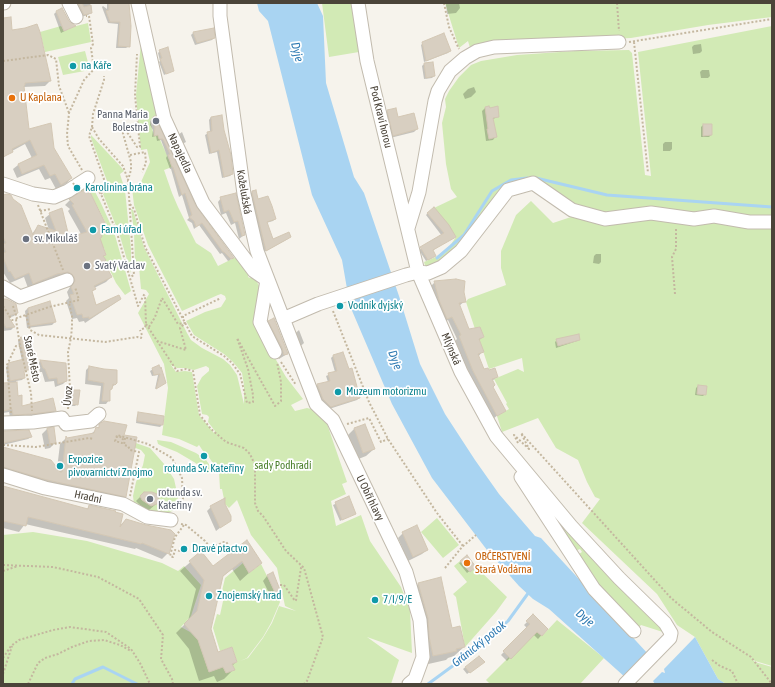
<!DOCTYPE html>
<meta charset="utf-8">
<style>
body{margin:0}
#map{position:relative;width:775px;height:687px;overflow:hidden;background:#f6f3ec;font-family:"Asap Condensed",sans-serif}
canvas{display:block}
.frame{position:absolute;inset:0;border:4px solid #4b4439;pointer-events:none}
</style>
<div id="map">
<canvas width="775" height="687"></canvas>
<div class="frame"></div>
</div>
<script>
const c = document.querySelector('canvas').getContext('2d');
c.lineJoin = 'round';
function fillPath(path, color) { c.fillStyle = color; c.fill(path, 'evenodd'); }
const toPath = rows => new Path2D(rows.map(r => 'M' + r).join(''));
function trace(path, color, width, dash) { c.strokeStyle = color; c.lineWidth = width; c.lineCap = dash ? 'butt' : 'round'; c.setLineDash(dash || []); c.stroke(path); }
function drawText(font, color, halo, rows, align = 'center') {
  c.font = font + ' "Asap Condensed",sans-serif'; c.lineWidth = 3.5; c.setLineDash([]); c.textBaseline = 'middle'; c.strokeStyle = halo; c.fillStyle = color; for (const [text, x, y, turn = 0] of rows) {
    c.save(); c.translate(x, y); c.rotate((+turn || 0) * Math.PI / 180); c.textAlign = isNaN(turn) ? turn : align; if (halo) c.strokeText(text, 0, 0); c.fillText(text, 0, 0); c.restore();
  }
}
const green = toPath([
 [322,3,353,3,355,27,359,52,329,57],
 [445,3,772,3,772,17,708,25,631,38,491,44,471,51,468,41,459,48],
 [88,23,91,42,45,52,40,32,61,26,64,31,76,26],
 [772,26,772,219,615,214,583,208,531,180,504,190,458,254,428,275,424,262,445,253,456,237,434,208,457,197,451,189,446,164,442,123,446,107,445,99,449,91,459,77,471,65,481,61,517,55,575,51,629,50,632,53,645,175,651,176,638,52],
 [142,32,160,116,152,118,150,121,154,135,158,135,172,167,164,170,172,193,178,207,196,243,211,253,218,266,238,256,248,273,248,277,250,278,254,276,262,292,272,353,286,377,303,399,291,405,295,411,307,408,315,410,324,415,347,482,342,484,346,494,331,501,336,526,361,515,370,541,401,587,410,610,412,653,367,637,399,660,391,684,3,684,3,535,33,532,87,541,162,563,178,571,184,566,201,585,191,616,181,627,190,632,198,640,209,672,223,667,226,673,234,670,232,664,237,662,232,647,220,651,213,628,217,614,220,615,225,592,222,591,225,578,243,563,249,573,261,564,280,602,271,623,263,637,247,658,240,661,248,658,263,638,272,623,279,606,296,611,285,606,277,568,251,535,237,500,229,508,225,504,222,489,220,489,219,472,206,453,205,454,199,445,197,447,179,439,162,435,168,388,164,364,138,313,149,294,146,290,141,289,139,267,135,267,134,231,131,209,133,210,144,247,187,333,191,340,202,348,223,359,230,365,237,375,244,404,244,385,242,373,233,362,224,354,194,335,186,321,205,312,221,307,226,299,225,296,221,294,218,295,182,311,148,245,134,205,132,188,141,182,150,162,147,149,141,150,138,121,136,95],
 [171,365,177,368,185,368,194,370,206,366,209,368,209,371,202,377,197,386,202,414,207,415,209,417,208,422,215,431,214,433,199,415,192,372,185,371,176,372],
 [85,51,90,70,63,75,58,57],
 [91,135,121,167,124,171,120,174,125,190,131,249,131,273,119,233,103,194,107,190,107,181,91,138],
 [88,184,94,190,100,201,114,232,131,291,125,295,116,283,103,256,106,255,104,248,101,249,99,238,102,237,100,228,107,226,90,192,88,193,88,191,83,193,80,189],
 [531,201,553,223,580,214,713,218,772,226,772,666,755,661,751,658,755,662,772,667,772,684,726,684,718,679,695,637,677,625,657,594,582,523,600,499,595,497,587,482,578,460,556,448,538,418,502,432,497,416,509,409,506,404,507,403,494,379,518,369,524,372,522,358,489,369,479,339,484,337,479,327,475,329,466,302,468,299,506,285,501,268,501,251,516,215],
 [157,440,171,442,196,453,206,460,211,467,210,472,205,474,201,467,194,462,177,452,162,446,158,444],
 [133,442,150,448,165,465,174,479,178,497,177,503,172,511,166,514,151,513,134,504,133,496,136,482,143,465,145,455,141,450,130,446],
 [437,518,459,545,443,558,421,532],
 [562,521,666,633,641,625,638,628,598,585,579,554,582,552,580,549,575,551,556,524],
 [460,561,470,572,476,567,507,597,496,612,465,647,456,597,453,594,467,582,454,566],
 [557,620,604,658,580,684,490,684,486,680,509,657,511,658,535,630,542,636]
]);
const water = toPath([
 [257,3,317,3,323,16,326,83,354,177,364,193,399,296,420,364,445,414,475,460,499,494,535,536,541,538,649,655,626,678,549,609,533,599,519,586,487,550,432,478,392,404,350,306,342,260,312,195,268,21,259,11],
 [695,637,718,679,726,684,655,684,653,681,662,672,665,673,664,669]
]);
const shadow = toPath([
 [73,3,90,3,91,12,88,15,81,17],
 [107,3,128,3,129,46,126,48,116,48,118,24,108,23,102,7,103,6,107,9],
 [447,3,459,3,460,8,456,13,447,14,446,4],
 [56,12,68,22,74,26,61,33,54,14],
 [3,18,11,31,39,32,50,81,45,86,23,87,28,131,53,148,71,178,67,183,56,189,50,178,45,180,39,169,17,178,13,169,18,165,32,158,25,144,12,151,3,158],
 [193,33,214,38,212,40,195,45,191,35],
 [423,43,450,51,448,53,424,62,421,45],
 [701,44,702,51,700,53,693,54,692,47,694,45],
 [160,51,173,71,164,75,159,62,160,61,158,53],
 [424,64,434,76,432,78,424,79,422,66],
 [702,70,709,70,710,76,708,78,701,78,700,72],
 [474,87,476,92,471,97,465,99,463,94,468,89],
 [489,107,498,116,492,120,496,136,493,140,486,141,482,111,485,108],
 [388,111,397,119,417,129,414,132,390,138,385,114],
 [211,117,232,174,230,176,222,178,217,152,209,154,205,135,210,132,209,120],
 [153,118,155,118,195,207,233,257,230,260,228,261,222,253,220,254,199,225,194,229,192,223,187,220,189,218,182,195,179,197,171,169,170,169,166,158,167,156,161,140,157,141,156,136,152,137,153,130,150,125,150,121],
 [703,125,711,135,709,137,701,137,701,127],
 [182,132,186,142,182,144,178,135],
 [665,142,672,142,672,149,670,151,663,151,663,144],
 [84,191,106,226,100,231,99,238,105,254,103,257,103,262,111,277,106,282,94,288,95,289,91,292,96,307,120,299,115,303,85,323,84,321,79,322,77,318,72,319,66,301,69,298,67,292,70,287,70,283,64,277,52,278,28,288,24,277,10,283,3,272,3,196,32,234,38,226,49,230,45,218,50,214,68,238,81,234,68,211,70,209,65,205,70,200],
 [252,192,257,200,275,219,273,221,266,223,272,240,288,239,264,252,250,194],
 [235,194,244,235,239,239,235,223,231,225,226,213,221,215,218,202,221,198],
 [428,213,454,237,432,251,432,258,426,261,419,250,442,236,426,215],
 [596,254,601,254,601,262,599,264,593,263,594,256],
 [435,282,463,293,465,301,459,306,469,330,483,337,478,341,482,352,478,357,483,370,497,377,492,381,492,387,504,410,493,419,470,375,455,341,457,339,448,320,443,323,431,286],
 [3,300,17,313,14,316,8,318,14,327,11,330,3,331],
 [28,308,55,322,52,325,27,328,25,311],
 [269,321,287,354,279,359,264,325],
 [299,330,304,343,295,351,289,339],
 [21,339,36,365,40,361,66,381,63,384,55,387,54,381,45,382,42,372,40,372,38,366,36,369,36,367,19,371,19,373,36,369,23,372,24,378,22,380,16,381,17,397,21,407,52,400,55,410,52,414,28,417,10,417,9,412,3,413,3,384,8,384,6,367,9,364,22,361,18,341],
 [579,339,577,341,556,348,555,342,557,340],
 [333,356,359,398,357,400,329,409,321,401,316,387,318,385,328,382,326,376,335,372,331,358],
 [158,366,165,383,155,389,158,375,152,376,150,371],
 [89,367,116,383,109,391,109,400,106,404,99,404,101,386,85,384,86,370],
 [698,386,705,394,703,396,695,395,696,388],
 [72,391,77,404,75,406,69,406,70,393],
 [139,413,162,425,160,427,136,423,137,415],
 [104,422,123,436,125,496,118,503,3,475,3,448,57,469,60,444,66,438,66,439,90,435],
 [364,426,374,449,366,456,356,460,347,436,354,429],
 [47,429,55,443,50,448,45,449,42,434],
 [3,432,31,437,28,439,3,445],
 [3,488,87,509,89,506,119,526,126,520,168,553,162,559,136,548,135,549,25,524,19,532,3,528],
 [144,493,156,504,149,510,145,510,136,501],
 [348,498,355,513,340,521,333,505],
 [224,505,230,520,216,531,207,511,211,507],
 [403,533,427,550,422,554,408,561,398,538],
 [247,541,260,563,240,581,232,569,221,578,210,629,218,653,236,662,232,666,233,670,224,679,217,682,214,676,199,681,189,649,176,633,188,621,196,589,180,571,201,553,213,567],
 [461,562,473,568,467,573,459,563],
 [273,573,280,595,273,601,263,581,267,576],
 [440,579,451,630,464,647,454,656,448,658,446,660,424,665,409,593,418,584],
 [533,616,547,629,538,639,533,634,507,661,501,655,527,628,524,625],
 [479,657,481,664,467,674,463,669]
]);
const stream = toPath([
 [536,178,607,195,772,207],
 [437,258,464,235,492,191,511,180,527,178],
 [72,684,75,679,103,667,137,684],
 [428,684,484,643,508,621,529,592]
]);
const building = toPath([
 [78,3,82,3,84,7,91,5,92,13,84,15,78,3],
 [109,3,129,3,131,26,130,47,118,46,120,22,110,22,106,11,109,10,109,3],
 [62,8,69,21,76,26,64,31,56,11,62,8],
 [11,17,12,30,25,28,37,24,40,32,51,81,25,83,25,85,24,86,29,129,51,123,54,148,72,178,61,185,55,174,50,176,44,165,22,174,18,164,37,155,30,140,12,149,13,152,3,157,3,18,11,17],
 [214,28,215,38,197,43,193,32,214,28],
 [444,33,451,51,426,61,422,42,444,33],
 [168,47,174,71,166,74,160,59,162,58,159,50,168,47],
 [433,62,435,76,426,78,424,63,433,62],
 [489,106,490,108,498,106,499,117,493,118,497,137,489,139,487,129,488,129,485,107,489,106],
 [396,108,398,117,414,113,418,129,393,136,387,110,396,108],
 [222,115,224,130,231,155,233,174,224,177,219,150,211,153,207,132,212,131,211,117,222,115],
 [155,116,196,206,234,258,231,259,224,252,223,252,202,223,196,227,194,221,189,217,192,215,185,193,182,195,173,167,172,167,168,155,170,154,163,139,159,139,158,135,154,136,155,127,152,121,153,117,155,116],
 [703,124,712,124,712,135,703,136,703,124],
 [84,190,88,193,90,192,107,227,100,228,102,237,100,238,106,255,103,256,106,260,104,262,112,277,94,286,96,289,92,291,96,305,119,295,121,299,89,319,89,317,83,318,82,314,77,315,70,295,74,294,71,287,75,281,74,277,72,274,68,272,57,274,33,284,29,273,15,279,10,271,9,272,3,257,3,253,6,252,3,246,3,244,6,243,3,237,3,195,7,194,11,195,13,199,21,205,33,235,38,225,56,231,49,213,62,208,69,237,87,232,72,205,74,204,69,199,84,190],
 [256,190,258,199,268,196,272,206,276,219,267,222,273,239,289,232,291,237,266,251,252,193,252,191,256,190],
 [236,193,245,235,242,236,238,221,234,222,229,210,224,212,220,197,236,193],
 [434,207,449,225,456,237,433,250,436,256,428,260,420,247,444,233,427,213,434,207],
 [456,279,465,281,464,292,466,302,459,303,469,329,480,327,484,337,479,339,484,352,478,354,484,369,488,368,489,370,495,368,498,377,492,379,495,385,493,387,506,411,497,416,473,371,459,336,461,335,452,317,447,319,439,300,434,281,456,279],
 [3,299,7,299,16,304,18,313,8,316,15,327,6,328,3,322,3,299],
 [50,301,56,322,30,326,28,308,50,301],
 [274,318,288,354,284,355,282,348,268,321,274,318],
 [579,334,580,340,558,346,556,339,579,334],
 [21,337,39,367,24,371,25,378,10,381,8,363,24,359,20,338,21,337],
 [343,352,349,369,352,368,360,398,331,407,323,399,317,384,330,381,328,373,337,371,333,355,343,352],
 [40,360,66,363,67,381,58,384,57,378,49,379,45,369,43,368,40,360],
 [159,365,161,369,161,367,166,383,156,389,160,374,154,375,152,368,159,365],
 [89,366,104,369,117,370,117,383,115,385,113,384,112,389,110,390,110,401,102,401,104,383,88,380,89,366],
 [17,382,18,396,22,395,22,406,53,398,56,411,32,414,13,415,12,409,3,411,3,383,17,382],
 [698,385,707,386,706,395,697,394,698,385],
 [72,390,80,390,78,405,70,404,72,390],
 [138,412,164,416,163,425,137,421,138,412],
 [104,421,127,425,124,435,137,437,126,497,47,480,3,467,3,447,51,460,59,470,60,472,62,472,66,436,67,438,94,433,96,427,99,428,99,424,104,421],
 [365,424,375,449,363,453,354,428,365,424],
 [54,427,56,443,50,444,47,428,54,427],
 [29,430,32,437,3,443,3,431,29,430],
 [3,486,88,509,89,505,116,511,115,512,123,514,120,527,126,519,146,525,171,530,175,534,169,554,142,543,141,544,28,517,26,526,3,521,3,486],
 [144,492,152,492,157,494,159,499,157,504,151,506,142,500,140,496,144,492],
 [349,496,356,514,342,520,335,502,349,496],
 [225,498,225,504,231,516,231,521,220,528,210,506,225,498],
 [417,525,428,550,413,557,402,532,417,525],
 [247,540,262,563,249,573,242,561,223,576,211,629,218,652,232,647,237,662,232,664,235,670,226,673,223,667,209,672,198,640,184,624,197,611,204,580,189,561,201,551,213,566,247,540],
 [467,555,476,567,470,572,460,561,467,555],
 [273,572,282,595,277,597,267,575,273,572],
 [441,577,452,628,460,626,465,647,456,649,457,651,433,656,429,636,428,618,418,583,441,577],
 [533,614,548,629,542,636,537,632,511,659,503,651,530,624,526,621,533,614],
 [479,656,485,662,470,673,465,667,479,656]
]);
const path = toPath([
 [444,3,449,27,459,49],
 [617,3,619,31],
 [629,42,772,19],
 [634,42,648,173],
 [3,61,48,55,56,59,59,86,69,113],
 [92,127,93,114,104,80,104,76],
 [130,155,145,152,146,163,142,172],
 [82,170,68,146,67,134,69,113,84,80,94,69,91,48,93,44,89,16,86,16],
 [128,180,134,275,130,277],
 [94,186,101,194,117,233,138,306,145,293],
 [101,194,105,189,106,185,89,136,92,127,99,139,123,166,128,180,131,170,131,162,122,130,125,129,137,147,140,147,135,95,137,54],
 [130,204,134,209,145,247,192,336,224,356,232,363,240,374,247,403,253,402,253,395,248,369,237,338,275,406,281,401,281,382,277,362],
 [38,205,63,270],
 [40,211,51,209],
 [675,294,672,257,676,249,676,228],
 [3,306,12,320,16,320,20,346,31,393,32,411],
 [13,306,17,318],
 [333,311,369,402,388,439,437,513,463,546],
 [26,315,30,330,39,335,105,342,137,337,141,338,142,335,140,330],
 [183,318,183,316,221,298],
 [16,319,17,318,49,307,79,300,75,287],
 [146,324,177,371,186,369,193,371,200,415,211,429,226,442,244,448,250,454,255,465,255,503,258,511,263,516,286,551,304,568,323,637,307,681,304,684],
 [149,327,155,317,162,298,178,324,185,323,180,328,186,350,157,341],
 [142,329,145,328,146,324,145,295],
 [281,362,296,385],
 [68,409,70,390,68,352,71,338,72,326,72,316,69,302],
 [11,413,7,365,16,346,20,346],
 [347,424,369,418,381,442,388,439],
 [116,437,117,437,118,436,123,438,122,443,115,441,116,439,117,435,148,444,172,458,182,478,183,499,176,511],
 [125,438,124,445,128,446,130,450,139,452,130,496],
 [518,443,514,435,529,449,521,433,671,598,712,632,751,657,772,684],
 [3,445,36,447,89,438,93,439],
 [181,524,186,525,205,541,211,548,224,542,226,542,233,550],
 [180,551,175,550,173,557,170,556,175,537,184,525],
 [3,565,53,567,98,577,139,599,163,635,161,659,172,679,173,684],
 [445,568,462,547,476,535],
 [3,571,18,566],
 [280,585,284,585,295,601,296,600,301,568,303,567],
 [3,658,11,646,19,640,53,630,70,627,106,632,131,649,140,663,150,684],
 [712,660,720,666,732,671,738,684],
 [3,674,12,646],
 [28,684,38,663,45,658,58,654,72,647,89,641,104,640,120,645,131,651]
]);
const minor = toPath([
 [3,3,4,3],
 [69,3,76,17],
 [138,3,164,118,203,203,254,271,267,280],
 [220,3,220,16,244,194,257,251,316,404,333,420,406,572,420,620,423,657,415,679,409,684],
 [358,3,367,61,418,272,461,372,496,436,571,526,619,578,665,623,671,633,670,638,625,684],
 [3,184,33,194,54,197,68,191,74,187],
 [77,185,88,178],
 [408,228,419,192,435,101,438,91,450,71,465,58,477,51,494,47,619,42],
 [267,280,260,322,275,352],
 [3,287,20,297,67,280],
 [283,319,318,304,406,275,418,272,428,273,442,267,461,251,508,190,533,183,572,210,605,219,651,213,694,219,714,216,749,222,772,222],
 [3,423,33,422,62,418,66,424,91,421,99,414],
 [3,475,45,488,123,504,147,517,171,520],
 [521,477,594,589,634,631]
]);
const pathBridge = toPath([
 [73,183,78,190]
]);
const markers = [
 [73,66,4,"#0f9aa8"],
 [12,98,4,"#e8710a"],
 [156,121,4,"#6b7280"],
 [77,188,4,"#0f9aa8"],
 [93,230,4,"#0f9aa8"],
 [26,239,4,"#6b7280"],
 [87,266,4,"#6b7280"],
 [340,306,4,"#0f9aa8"],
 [338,392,4,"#0f9aa8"],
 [204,456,4,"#0f9aa8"],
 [60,466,4,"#0f9aa8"],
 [150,499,4,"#6b7280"],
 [184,549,4,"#0f9aa8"],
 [467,563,4,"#e8710a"],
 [209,596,4,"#0f9aa8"],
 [375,600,4,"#0f9aa8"]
];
const cultureNames = [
 ["na Káře",81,66],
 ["Karolínina brána",85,188],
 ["Farní úřad",101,230],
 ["Vodník dyjský",348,306],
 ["Muzeum motorizmu",346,392],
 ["Expozice",68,460],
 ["pivovarnictví Znojmo",68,473],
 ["rotunda Sv. Kateřiny",204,469,"center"],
 ["Dravé ptactvo",192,549],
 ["Znojemský hrad",217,596],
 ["7/I/9/E",383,600]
];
const foodNames = [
 ["U Kaplana",20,98],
 ["OBČERSTVENÍ",475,557],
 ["Stará Vodárna",475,570]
];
const worshipNames = [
 ["Panna Maria",148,115,"right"],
 ["Bolestná",148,128,"right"],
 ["sv. Mikuláš",34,239],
 ["Svatý Václav",95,266],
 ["rotunda sv.",158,493],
 ["Kateřiny",158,506]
];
const streetNames = [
 ["Pod Kraví horou",381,117,76],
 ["Napajedla",180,153,65],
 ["Koželužská",244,192,80],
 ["Mlýnská",451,349,67],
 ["Staré Město",32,359,78],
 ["Úvoz",68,396,-85],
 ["Hradní",88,497,12],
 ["U Obří hlavy",370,498,64]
];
const parkNames = [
 ["sady Podhradí",283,466]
];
const waterNames = [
 ["Dyje",297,52,76],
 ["Dyje",395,360,70],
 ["Dyje",585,618,40],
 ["Gránický potok",479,644,-39]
];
fillPath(green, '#d2eab5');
fillPath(water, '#a9d4f2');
fillPath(shadow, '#0003');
trace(stream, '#a9d4f2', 3);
fillPath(building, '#d8cfc1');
trace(building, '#d3c7b4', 1);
trace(minor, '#c2bbae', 15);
trace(path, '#c4b79f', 2, [2, 2]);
trace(minor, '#fff', 13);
trace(pathBridge, '#c4b79f', 2, [2, 2]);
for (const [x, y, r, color] of markers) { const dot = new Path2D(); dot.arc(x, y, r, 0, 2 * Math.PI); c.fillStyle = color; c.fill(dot); trace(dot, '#fff', 1.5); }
drawText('11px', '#0d838f', '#fff', cultureNames, 'left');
drawText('11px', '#c56008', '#fff', foodNames, 'left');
drawText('11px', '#5b616d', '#fff', worshipNames, 'left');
drawText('11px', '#4b4439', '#fff', streetNames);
drawText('11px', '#4a7f2a', '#fff', parkNames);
drawText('italic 12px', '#2e7ab2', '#fff', waterNames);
</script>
